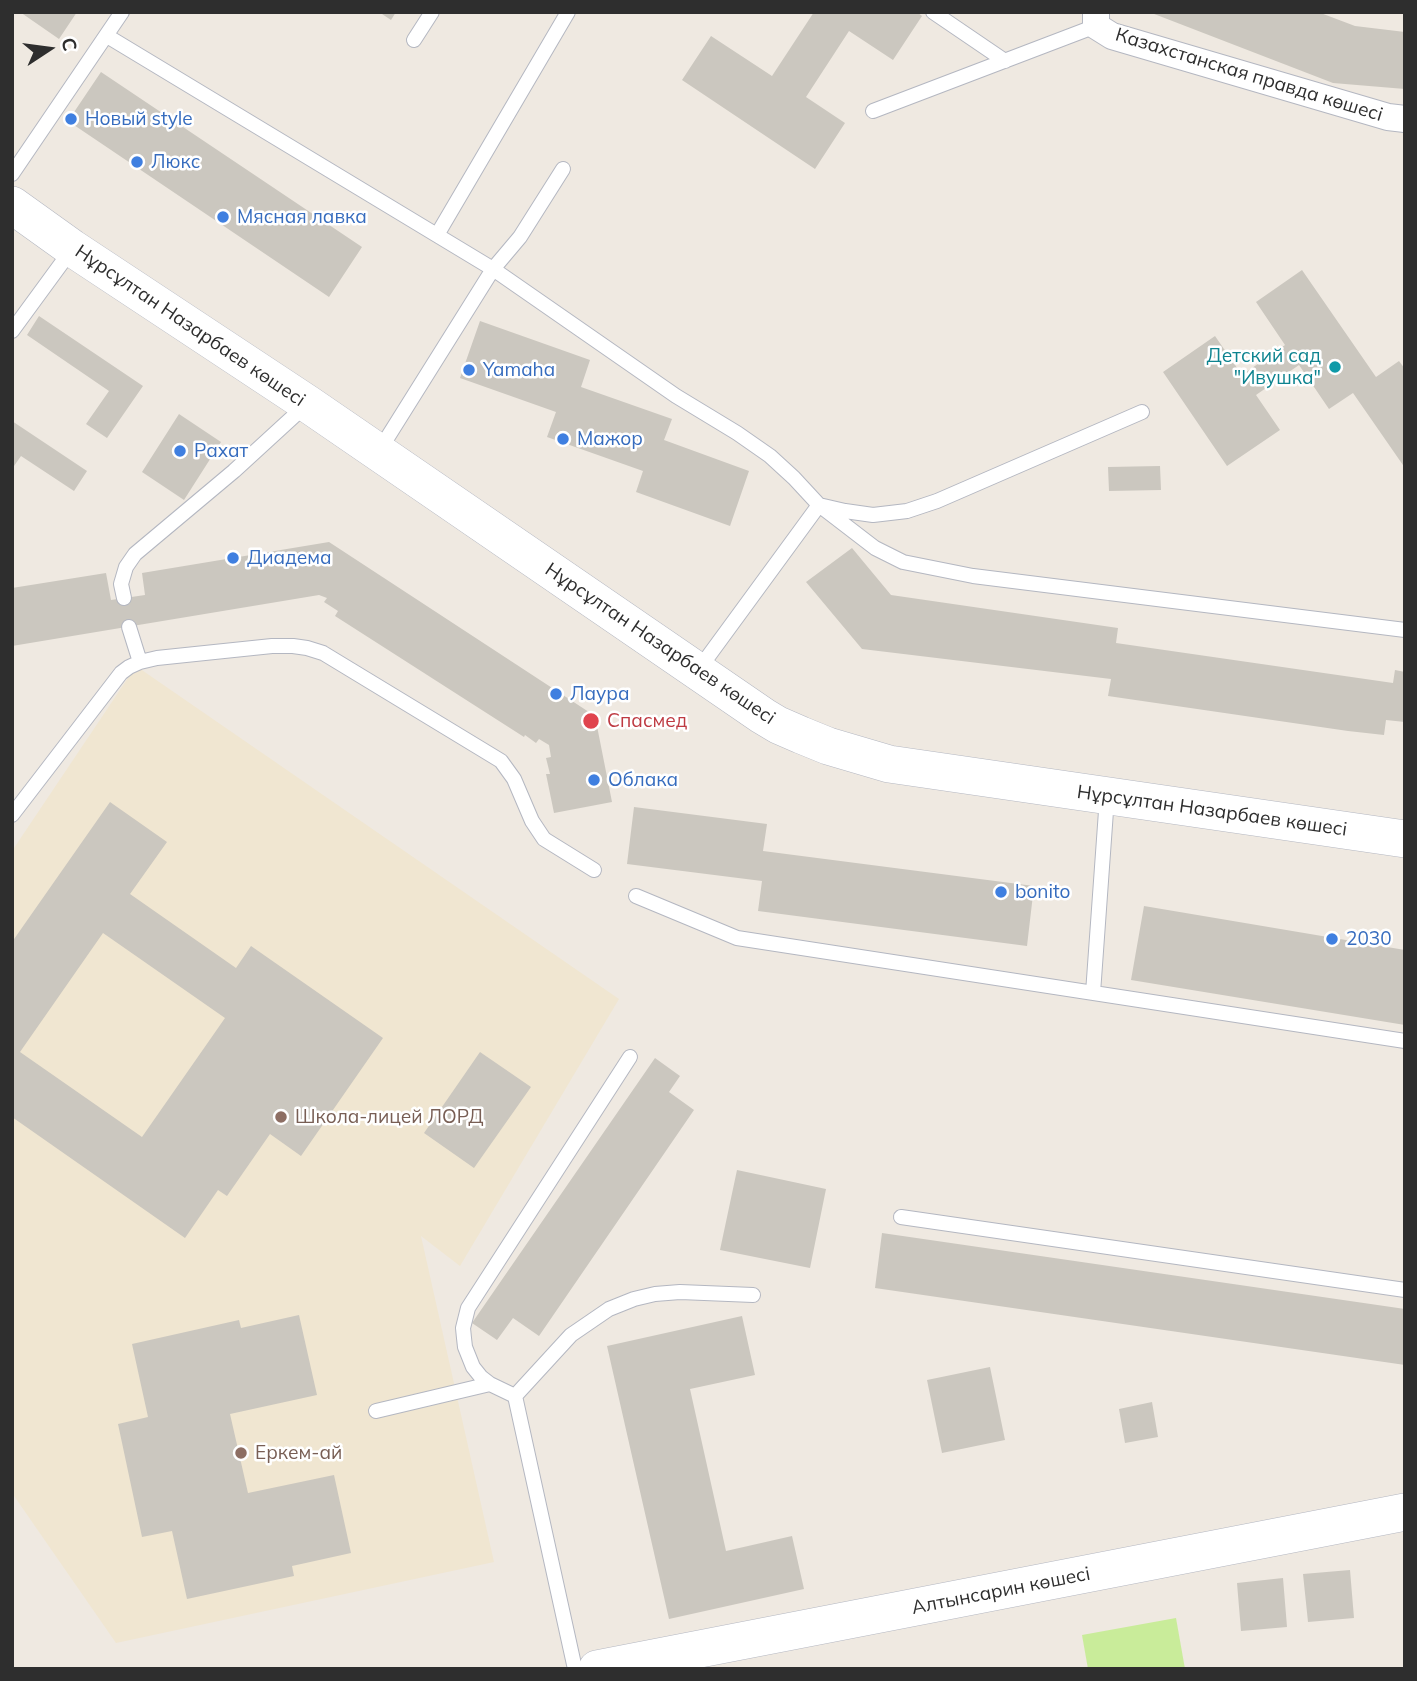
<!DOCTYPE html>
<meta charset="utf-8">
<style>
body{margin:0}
#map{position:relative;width:1417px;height:1681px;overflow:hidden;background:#efe9e1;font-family:Mulish,sans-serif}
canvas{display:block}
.frame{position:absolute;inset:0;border:14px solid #2e2e2e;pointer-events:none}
.north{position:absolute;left:14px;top:14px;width:70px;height:70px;-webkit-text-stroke:5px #fff;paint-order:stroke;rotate:77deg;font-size:19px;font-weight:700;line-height:28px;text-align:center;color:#2e2e2e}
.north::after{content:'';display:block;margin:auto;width:24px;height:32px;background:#2e2e2e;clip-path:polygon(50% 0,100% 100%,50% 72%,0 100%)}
</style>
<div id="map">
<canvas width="1417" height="1681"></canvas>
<div class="frame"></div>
<div class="north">С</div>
</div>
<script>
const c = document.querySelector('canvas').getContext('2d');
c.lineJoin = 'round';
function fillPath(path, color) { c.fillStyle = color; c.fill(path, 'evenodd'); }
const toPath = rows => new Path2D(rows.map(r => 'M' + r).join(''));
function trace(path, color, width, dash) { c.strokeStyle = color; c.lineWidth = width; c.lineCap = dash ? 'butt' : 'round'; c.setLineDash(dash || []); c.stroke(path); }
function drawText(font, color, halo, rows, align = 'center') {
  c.font = font + ' Mulish,sans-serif'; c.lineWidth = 5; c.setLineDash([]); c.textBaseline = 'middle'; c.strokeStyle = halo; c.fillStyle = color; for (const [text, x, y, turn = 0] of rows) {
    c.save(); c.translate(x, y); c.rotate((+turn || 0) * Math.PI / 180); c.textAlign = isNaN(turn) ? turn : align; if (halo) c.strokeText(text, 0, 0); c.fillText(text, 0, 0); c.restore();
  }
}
const education = toPath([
 [136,666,619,999,460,1266,421,1236,494,1562,116,1643,12,1493,12,851]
]);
const pitch = toPath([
 [1176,1618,1185,1669,1088,1669,1082,1635]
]);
const building = toPath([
 [20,12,77,12,59,39],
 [379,12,396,12,391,20],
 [814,12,917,12,922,16,893,60,849,31,806,97,845,123,815,169,682,80,711,36,772,76],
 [1149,12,1318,12,1355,26,1405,32,1405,89,1333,83],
 [101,72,362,247,329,297,68,121],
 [1302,270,1376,377,1399,361,1405,369,1405,468,1353,393,1329,409,1299,365,1256,395,1280,430,1227,466,1163,372,1215,336,1242,375,1285,345,1256,302],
 [39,316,143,386,107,438,86,424,109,391,27,335],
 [480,321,590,360,581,387,672,419,664,440,749,471,730,526,636,492,643,471,547,437,556,412,460,378],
 [179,414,221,442,184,500,142,472],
 [12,421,87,471,74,491,21,456,14,466,12,465],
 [1160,466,1161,490,1109,491,1108,467],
 [329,542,595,716,612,802,554,813,546,774,550,774,546,758,551,757,549,745,539,739,536,743,525,735,524,737,335,616,338,611,324,602,327,598,319,595,12,646,12,588,106,573,111,600,145,595,142,573],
 [852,548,891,595,1118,628,1116,643,1393,683,1395,670,1405,672,1405,722,1386,720,1384,735,1348,731,1108,696,1111,679,862,649,806,582],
 [110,802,167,842,130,894,236,968,251,946,383,1038,301,1156,270,1134,227,1196,218,1190,185,1238,12,1117,12,942],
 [103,933,225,1018,142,1137,20,1052],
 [634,807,767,824,763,851,1034,886,1027,946,758,911,762,881,627,864],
 [1144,906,1405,950,1405,1025,1131,980],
 [480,1052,531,1087,474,1168,424,1133],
 [655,1058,680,1076,669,1092,694,1110,539,1336,513,1318,497,1340,472,1323],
 [737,1170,826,1189,810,1268,720,1250],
 [882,1233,1405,1309,1405,1365,875,1288],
 [299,1315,317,1395,230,1414,248,1493,334,1475,351,1553,292,1566,294,1576,187,1599,172,1531,142,1537,118,1424,148,1417,132,1344,239,1320,241,1328],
 [742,1316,755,1375,690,1389,726,1551,792,1536,804,1589,669,1619,607,1346],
 [990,1367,1005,1440,942,1453,927,1380],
 [1152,1402,1158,1437,1125,1443,1119,1409],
 [1350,1570,1354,1618,1308,1622,1303,1574],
 [1283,1578,1287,1627,1241,1631,1237,1583]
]);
const lane = toPath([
 [933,12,1005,61],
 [107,36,493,269,676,396,737,433,770,456,794,478,819,505,875,548,903,562,973,576,1405,630],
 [414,40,432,12],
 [873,111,1096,26],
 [12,174,122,12],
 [437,235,568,12],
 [12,331,72,249],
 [379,451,493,269,520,237,563,169],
 [124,598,121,584,126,567,135,554,234,471,306,405],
 [129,627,140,662],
 [699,669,819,505,845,511,873,515,907,511,937,501,1142,412],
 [12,815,121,673,129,667,140,662,157,658,272,646,293,646,307,648,323,653,501,761,514,779,532,821,544,839,594,870],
 [636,896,737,938,1405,1041],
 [1093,993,1107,797],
 [901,1217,1405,1290],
 [515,1396,490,1384,481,1377,473,1367,465,1347,464,1338,463,1328,468,1308,630,1057],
 [376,1411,490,1384],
 [575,1669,515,1396,571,1335,609,1309,634,1299,655,1294,680,1292,753,1295]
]);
const street = toPath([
 [1096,12,1096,26,1112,36,1388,117,1405,119]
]);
const secondary = toPath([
 [12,205,72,248,308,404,763,716,778,725,801,735,828,746,889,764,1405,839],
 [597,1669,1405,1512]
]);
const markers = [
 [71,119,7,"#3f7fe0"],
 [137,162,7,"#3f7fe0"],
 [223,217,7,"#3f7fe0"],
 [1335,367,7,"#0f9aa8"],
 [469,370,7,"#3f7fe0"],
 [563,439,7,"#3f7fe0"],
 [180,451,7,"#3f7fe0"],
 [233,558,7,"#3f7fe0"],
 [556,694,7,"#3f7fe0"],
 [591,721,9,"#e0444e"],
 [594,780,7,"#3f7fe0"],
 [1001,892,7,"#3f7fe0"],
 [1332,939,7,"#3f7fe0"],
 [281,1117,7,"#8d6e63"],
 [241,1453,7,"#8d6e63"]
];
const streetNames = [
 ["Казахстанская правда көшесі",1249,75,17],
 ["Нұрсұлтан Назарбаев көшесі",190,326,34],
 ["Нұрсұлтан Назарбаев көшесі",660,644,34],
 ["Нұрсұлтан Назарбаев көшесі",1212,811,8],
 ["Алтынсарин көшесі",1001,1591,-11]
];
const shopNames = [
 ["Новый style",85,119],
 ["Люкс",151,162],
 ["Мясная лавка",237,217],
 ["Yamaha",483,370],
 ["Мажор",577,439],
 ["Рахат",194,451],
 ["Диадема",247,558],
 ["Лаура",570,694],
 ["Облака",608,780],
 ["bonito",1015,892],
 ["2030",1346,939]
];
const cultureNames = [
 ["Детский сад",1321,356],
 ["\"Ивушка\"",1321,378]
];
const healthNames = [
 ["Спасмед",607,721]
];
const educationNames = [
 ["Школа-лицей ЛОРД",295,1117],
 ["Еркем-ай",255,1453]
];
fillPath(education, '#f0e6d1');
fillPath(pitch, '#c9ec9a');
fillPath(building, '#cbc7bf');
trace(lane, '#b4b7c1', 16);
trace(street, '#b4b7c1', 28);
trace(secondary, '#b4b7c1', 38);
trace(lane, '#fff', 14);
trace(street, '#fff', 26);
trace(secondary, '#fff', 37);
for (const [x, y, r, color] of markers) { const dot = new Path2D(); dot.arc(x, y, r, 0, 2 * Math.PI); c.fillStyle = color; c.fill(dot); trace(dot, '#fff', 2.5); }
drawText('19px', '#2e2e2e', '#fff', streetNames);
drawText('19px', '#366cbe', '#fff', shopNames, 'left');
drawText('19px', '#0d838f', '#fff', cultureNames, 'right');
drawText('19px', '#be3a42', '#fff', healthNames, 'left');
drawText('19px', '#785e54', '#fff', educationNames, 'left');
</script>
